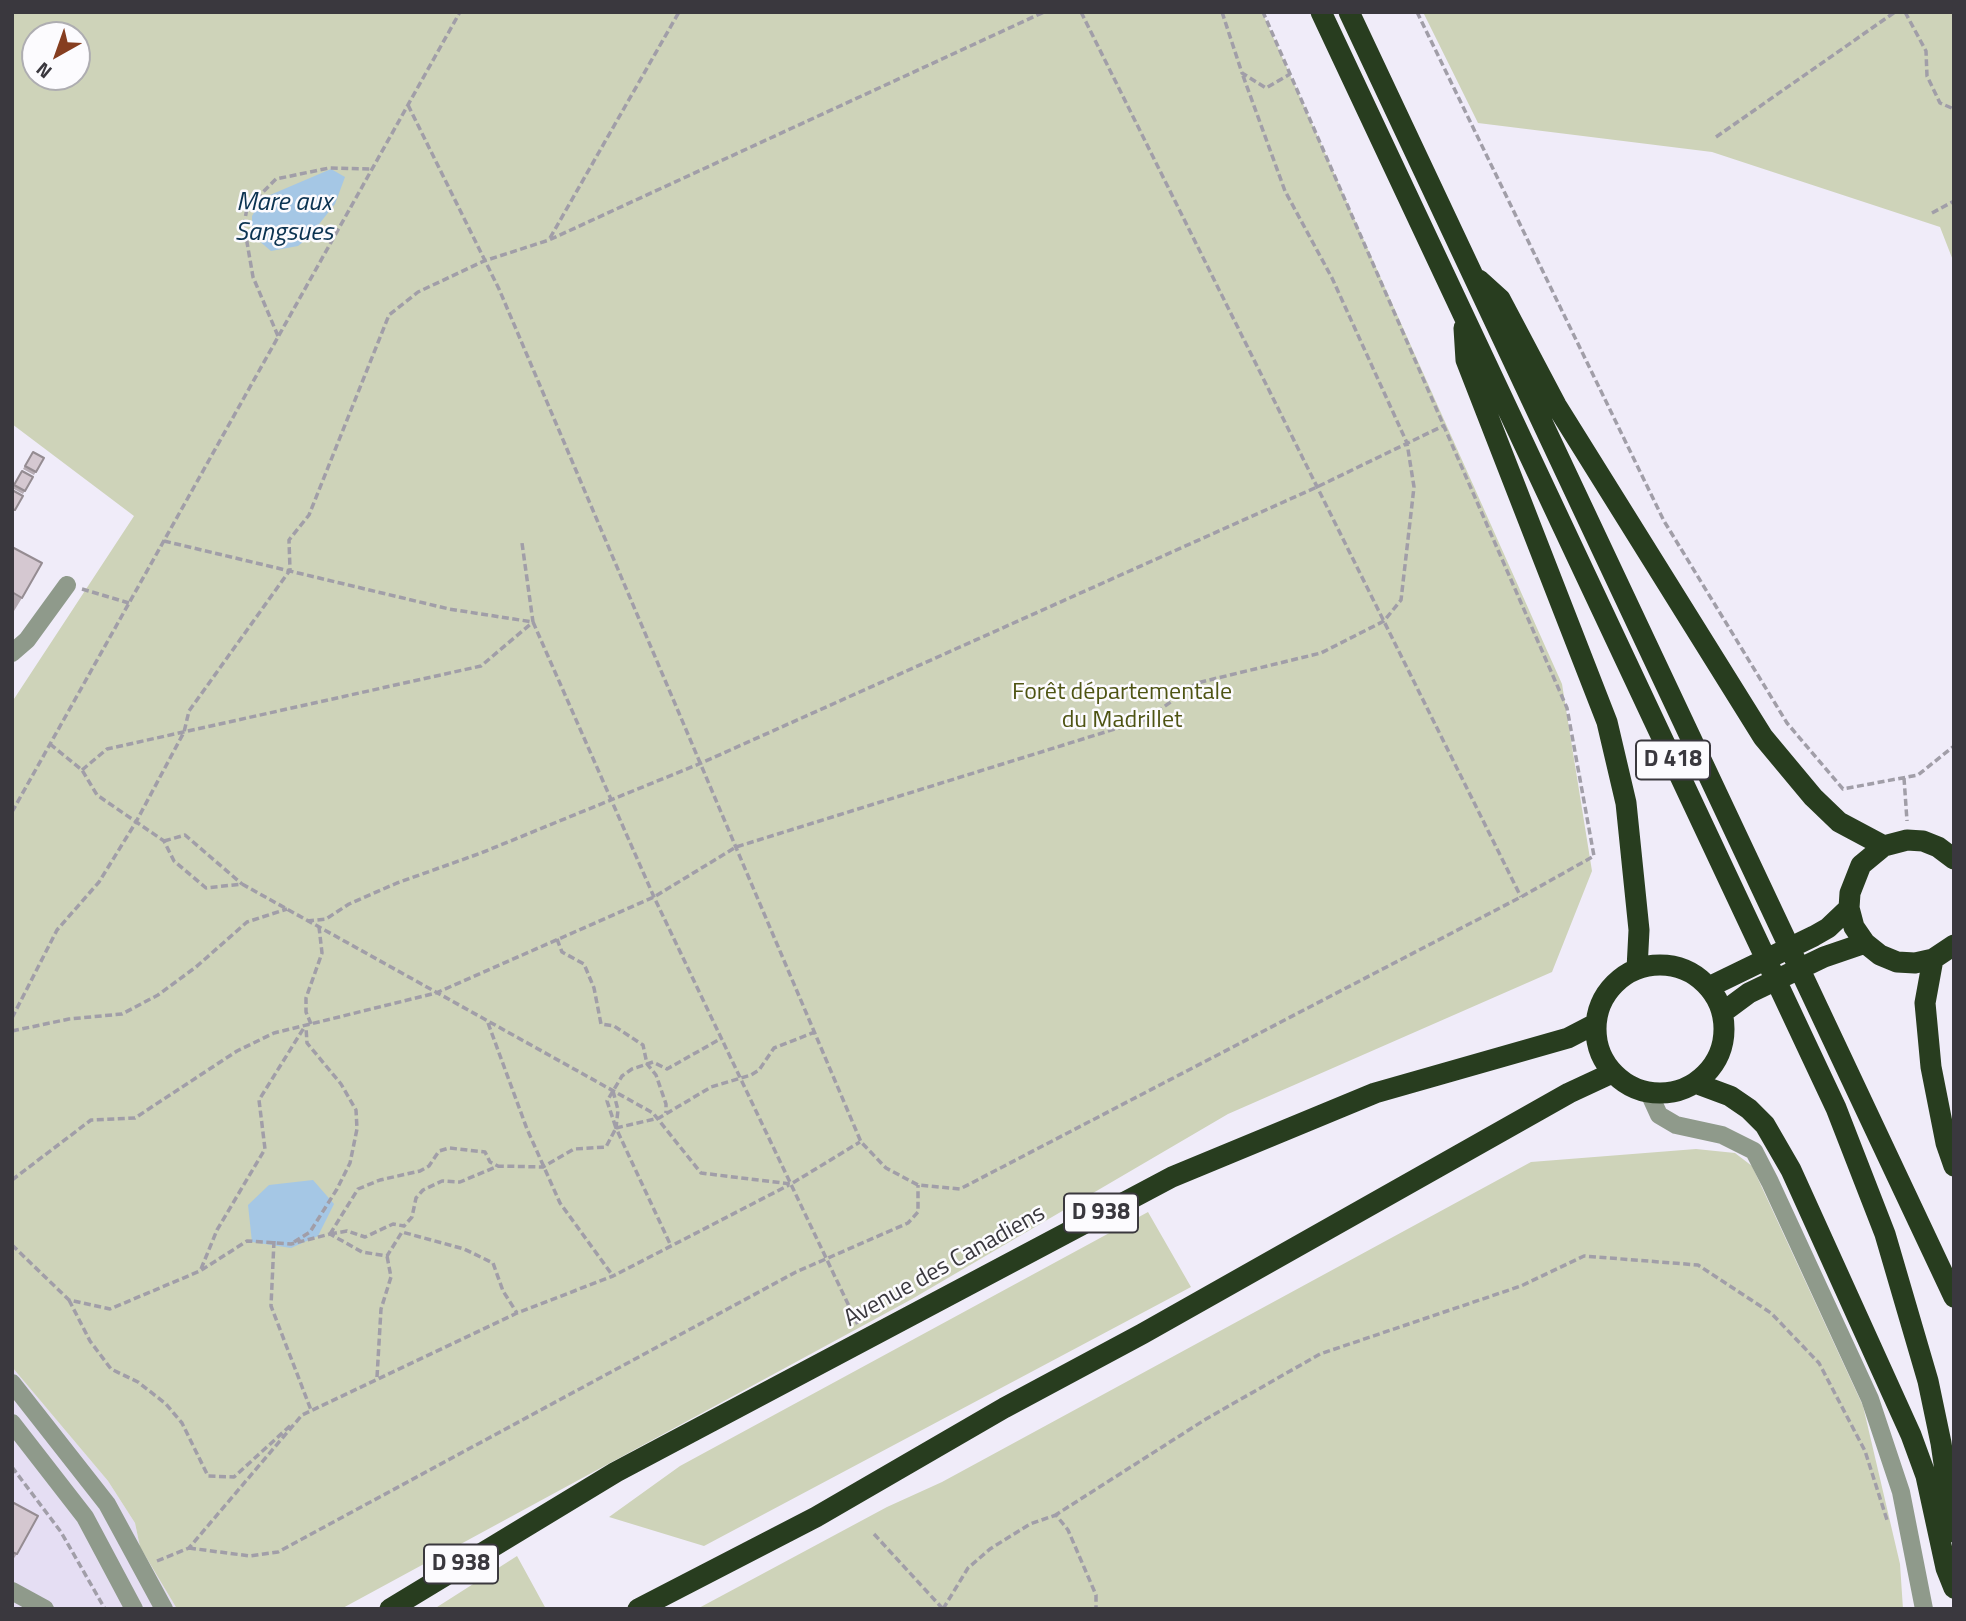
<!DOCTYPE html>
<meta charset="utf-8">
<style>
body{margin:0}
#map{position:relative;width:1966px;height:1621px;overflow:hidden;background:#f0ecf9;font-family:"Titillium Web",sans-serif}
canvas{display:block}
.frame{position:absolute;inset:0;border:14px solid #3a383e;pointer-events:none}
.north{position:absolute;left:21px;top:21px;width:70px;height:70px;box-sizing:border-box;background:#fcfbfe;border:2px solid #aeadb1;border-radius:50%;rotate:220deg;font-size:19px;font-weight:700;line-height:28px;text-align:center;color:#3a383e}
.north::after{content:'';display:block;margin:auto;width:24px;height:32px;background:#863e20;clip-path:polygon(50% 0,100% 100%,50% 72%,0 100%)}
</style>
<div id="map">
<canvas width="1966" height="1621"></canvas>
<div class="frame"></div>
<div class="north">N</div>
</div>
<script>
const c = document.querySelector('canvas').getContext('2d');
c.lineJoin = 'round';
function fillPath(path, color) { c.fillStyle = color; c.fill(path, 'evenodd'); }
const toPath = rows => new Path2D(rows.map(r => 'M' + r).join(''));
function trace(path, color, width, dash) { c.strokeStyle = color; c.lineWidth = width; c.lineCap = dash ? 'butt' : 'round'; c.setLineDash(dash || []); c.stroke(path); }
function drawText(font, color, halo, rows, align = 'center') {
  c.font = font + ' "Titillium Web",sans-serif'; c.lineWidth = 5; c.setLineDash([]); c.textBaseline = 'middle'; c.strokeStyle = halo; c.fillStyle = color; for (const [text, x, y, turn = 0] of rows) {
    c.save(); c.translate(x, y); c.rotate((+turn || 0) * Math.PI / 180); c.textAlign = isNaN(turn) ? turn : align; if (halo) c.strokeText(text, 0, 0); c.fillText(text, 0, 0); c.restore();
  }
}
const built = toPath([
 [12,1367,108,1481,135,1523,140,1547,177,1609,12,1609]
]);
const green = toPath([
 [12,12,1262,12,1562,684,1592,871,1552,972,1228,1114,912,1299,341,1609,177,1609,140,1547,135,1523,108,1481,12,1367,12,702,134,516,12,424],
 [35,35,77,35,77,77,35,77],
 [1423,12,1954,12,1954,263,1940,227,1712,152,1478,123],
 [1696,1149,1735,1153,1752,1166,1863,1406,1900,1564,1903,1609,697,1609,887,1507,942,1482,1531,1162],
 [1148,1212,1191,1287,704,1546,609,1517,680,1466],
 [517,1556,546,1609,434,1609]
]);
const water = toPath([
 [331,169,345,177,335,204,308,238,298,246,271,251,258,240,252,233,252,216,263,198],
 [313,1180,334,1204,318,1236,291,1248,252,1242,248,1205,269,1185]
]);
const path = toPath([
 [1081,12,1521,897],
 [1222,12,1242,73,1266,88,1290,74],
 [1417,12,1664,521,1787,723,1843,789,1918,775,1954,746],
 [1905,12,1926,51,1927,76,1940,103,1954,109],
 [408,105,499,289,861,1142,886,1168,918,1185,960,1189,1521,897,1594,856,1567,708,1263,12],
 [1716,137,1895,12],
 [1954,150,1954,153],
 [1932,213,1954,201],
 [550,238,679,12],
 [278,336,253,277,244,225,247,208,276,179,329,168,372,169],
 [164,541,449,609,533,622,654,897,858,1325],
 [82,589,129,603],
 [50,744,82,770,97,795,164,841,174,861,206,888,242,884,653,1113,701,1173,791,1184,860,1142],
 [82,770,107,749,481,666,533,622,522,543],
 [1904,778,1907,821],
 [12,812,460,12],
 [164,841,185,835,242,884],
 [307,921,326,919,349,904,397,883,481,853,699,764,1317,487,1445,425],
 [557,939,562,952,584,964,594,988,601,1024,614,1026,643,1045,647,1064,656,1075,666,1104,666,1113],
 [12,1018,57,930,99,882,136,822,184,732,189,711,290,570,289,540,309,515,389,315,418,292,484,261,549,240,1044,12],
 [488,1023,527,1129,560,1203,613,1276],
 [311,1024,306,1012,306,998,322,953,319,927],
 [12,1031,69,1019,122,1014,158,995,196,967,247,922,287,909],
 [613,1091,618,1110,616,1128,671,1246],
 [616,1128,659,1118,711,1087,751,1075,759,1070,774,1048,815,1032],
 [12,1180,91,1120,135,1118,237,1051,274,1033,436,993,654,897,736,847,1147,719,1197,683,1321,653,1384,621,1401,600,1414,487,1407,443,1332,278,1285,191,1242,73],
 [330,1234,347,1231,365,1237,393,1224,404,1226,412,1217,416,1198,423,1190,442,1181,460,1182,498,1166,543,1167,574,1149,606,1147,616,1128,607,1101,622,1076,632,1069,653,1062,667,1069,722,1038],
 [330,1234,358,1189,380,1180,420,1171,429,1166,439,1151,449,1148,485,1152,490,1162,498,1166],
 [274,1241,271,1306,311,1410],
 [294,1242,310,1232,337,1189,350,1163,357,1129,356,1110,341,1084,307,1043,306,1027],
 [12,1245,69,1300,110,1309,200,1271,247,1241,291,1244,330,1234,362,1252,387,1256,402,1232,464,1249,493,1263,503,1291,517,1313],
 [201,1269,217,1230,265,1149,259,1100,305,1026],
 [69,1300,90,1341,111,1369,138,1382,166,1404,182,1423,208,1476,234,1477,291,1425],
 [377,1377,381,1309,391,1277,387,1256],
 [12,1467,61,1532,105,1609],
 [1054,1516,1206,1419,1320,1354,1521,1286,1584,1256,1698,1265,1771,1313,1819,1363,1865,1451,1887,1520],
 [874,1534,943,1609],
 [189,1548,250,1556,278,1552,796,1272,908,1223,918,1212,918,1185],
 [157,1561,189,1548,302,1415,517,1313,613,1276,789,1185],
 [943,1609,968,1568,990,1549,1030,1524,1056,1515,1068,1530,1096,1595,1096,1609]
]);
const minor = toPath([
 [12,653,27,640,67,585],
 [1649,1093,1659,1115,1676,1125,1722,1135,1754,1151,1770,1182,1870,1399,1901,1492,1924,1609],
 [12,1383,107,1504,164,1609],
 [12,1423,85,1517,134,1609],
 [12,1591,45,1609]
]);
const highway = toPath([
 [1321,12,1836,1108,1885,1234,1928,1381,1941,1443,1954,1532],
 [1349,12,1954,1297],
 [1479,280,1500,299,1556,405,1763,737,1813,797,1839,822,1884,846],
 [1464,328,1466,360,1607,722,1626,803,1639,930,1637,969],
 [1954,859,1938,847,1923,841,1907,840,1884,846,1861,865,1850,893,1849,908,1854,927,1865,943,1880,955,1897,962,1915,963,1933,959,1954,945],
 [1933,959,1925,1003,1931,1067,1946,1143,1954,1166],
 '1596 1029a64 64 0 1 1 128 0a64 64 0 1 1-128 0Z',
 [1709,987,1814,936,1828,928,1849,908],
 [1722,1013,1749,993,1824,957,1865,943],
 [1695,1083,1730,1096,1749,1109,1765,1125,1791,1170,1911,1435,1926,1476,1946,1568,1954,1588],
 [390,1609,616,1472,1172,1177,1375,1093,1568,1038,1595,1024],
 [638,1609,816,1517,1004,1408,1142,1334,1569,1093,1612,1073]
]);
const wall = toPath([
 [31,455,44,458,34,475,23,469],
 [20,474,33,477,23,494,12,488],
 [12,547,22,598,14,611,12,610],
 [12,1502,17,1554,12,1561]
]);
const building = toPath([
 [33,452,44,458,36,472,25,466,33,452],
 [22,471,33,477,25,491,14,485,22,471],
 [12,490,23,496,15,510,12,509,12,490],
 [12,547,42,563,22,598,12,592,12,547],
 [12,1502,38,1516,17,1554,12,1552,12,1502]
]);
const shields = [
 [1673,760,74],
 [1101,1213,74],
 [461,1564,74]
];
const shieldNames = [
 ["D 418",1673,760],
 ["D 938",1101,1213],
 ["D 938",461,1564]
];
const parkNames = [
 ["Forêt départementale",1122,693],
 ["du Madrillet",1122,721]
];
const streetNames = [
 ["Avenue des Canadiens",945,1267,-29]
];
const waterNames = [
 ["Mare aux",284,204],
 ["Sangsues",284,234]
];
fillPath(built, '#e5def3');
fillPath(green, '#ced3b9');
fillPath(water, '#a5c7e5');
trace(path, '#a19ea8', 3.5, [7, 3.5]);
trace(minor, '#8f9a8b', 18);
trace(highway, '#283d1f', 21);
fillPath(wall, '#b7acb4');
fillPath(building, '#d5c8d1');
trace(building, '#958c92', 2);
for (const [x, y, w] of shields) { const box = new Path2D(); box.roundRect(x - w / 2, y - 19.5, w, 39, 5); c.fillStyle = '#fcfbfe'; c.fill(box); trace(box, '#3a383e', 2); }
drawText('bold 23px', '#3a383e', null, shieldNames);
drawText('24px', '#4e5413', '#fcfbfe', parkNames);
drawText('24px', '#3a383e', '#fcfbfe', streetNames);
drawText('italic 26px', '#0b3351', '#fcfbfe', waterNames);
</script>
